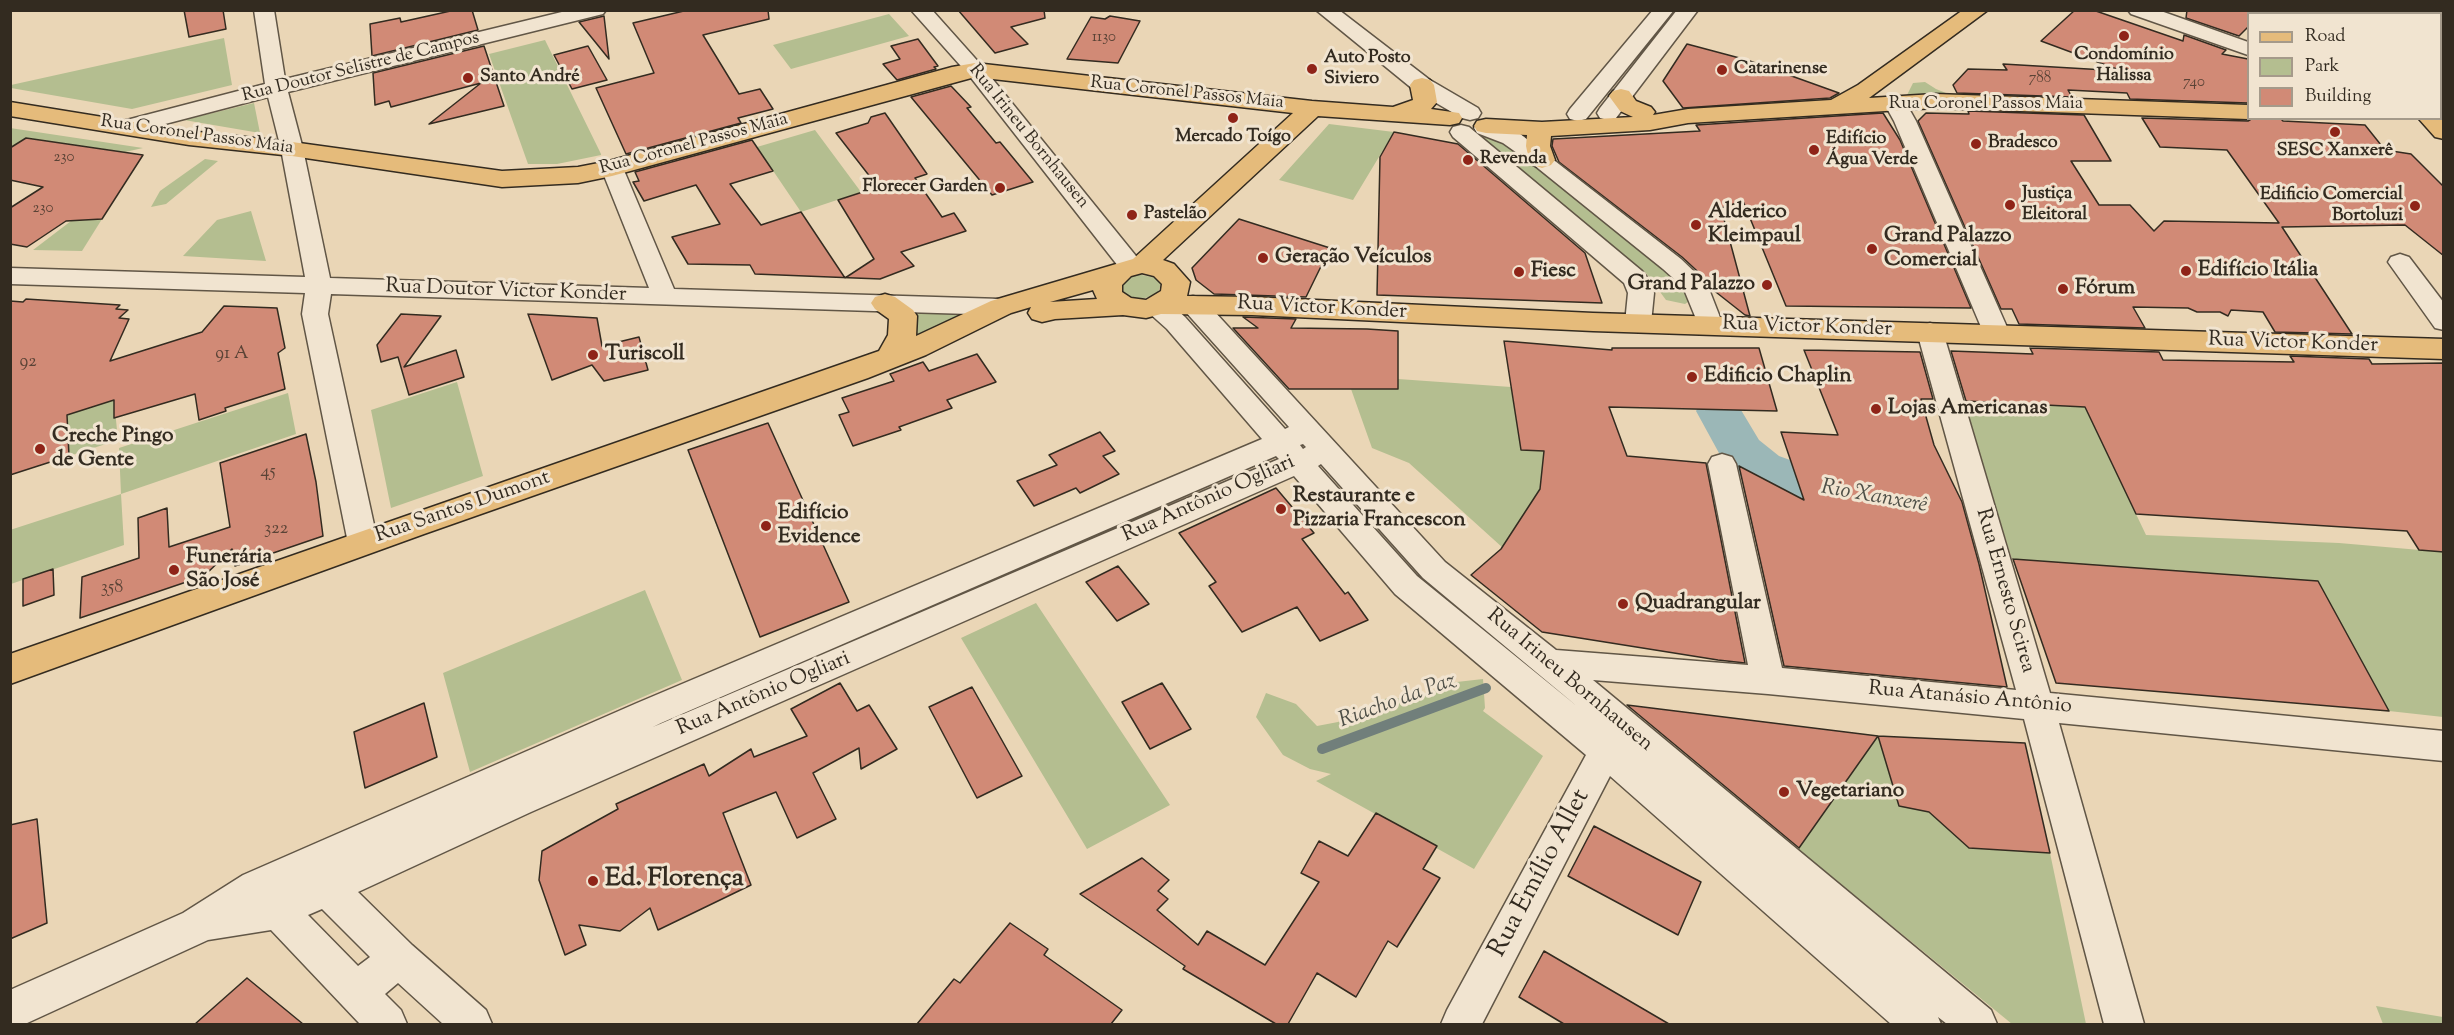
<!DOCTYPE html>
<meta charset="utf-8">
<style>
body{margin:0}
#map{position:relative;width:2454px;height:1035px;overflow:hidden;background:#ead6b6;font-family:"Sorts Mill Goudy",serif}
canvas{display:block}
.frame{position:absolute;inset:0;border:12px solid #332b20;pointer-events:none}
.legend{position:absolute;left:2247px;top:12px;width:195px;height:108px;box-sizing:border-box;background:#f1e4d0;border:2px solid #a59a8a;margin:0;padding:8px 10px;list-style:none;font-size:18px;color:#332b20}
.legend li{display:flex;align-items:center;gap:12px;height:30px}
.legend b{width:30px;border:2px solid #a59a8a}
</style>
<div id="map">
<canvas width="2454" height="1035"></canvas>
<div class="frame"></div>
<ul class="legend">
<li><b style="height:8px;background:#e5bb7b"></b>Road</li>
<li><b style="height:16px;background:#b4be90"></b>Park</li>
<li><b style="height:16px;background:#d18a76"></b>Building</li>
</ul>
</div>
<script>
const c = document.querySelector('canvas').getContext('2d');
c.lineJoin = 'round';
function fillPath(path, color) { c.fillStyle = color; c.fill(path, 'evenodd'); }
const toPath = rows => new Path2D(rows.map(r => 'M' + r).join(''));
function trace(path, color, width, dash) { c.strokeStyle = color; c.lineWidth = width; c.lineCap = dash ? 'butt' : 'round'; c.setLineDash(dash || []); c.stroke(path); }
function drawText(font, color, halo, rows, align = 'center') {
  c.font = font + ' "Sorts Mill Goudy",serif'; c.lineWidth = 6; c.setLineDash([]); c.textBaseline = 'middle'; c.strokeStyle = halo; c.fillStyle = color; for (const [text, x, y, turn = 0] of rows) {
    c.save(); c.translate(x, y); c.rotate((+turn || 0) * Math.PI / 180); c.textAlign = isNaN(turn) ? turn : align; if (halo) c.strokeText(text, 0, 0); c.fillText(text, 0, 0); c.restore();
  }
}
const green = toPath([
 [889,14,909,36,791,69,773,45],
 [224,38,232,85,132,109,11,88,11,85],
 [545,40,601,154,601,155,557,164,528,164,489,54],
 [1925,82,1936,89,1951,95,1906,97,1913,83],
 [254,103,260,133,184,120],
 [1329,124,1394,132,1353,200,1279,180],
 [10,128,143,148,125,152,26,138,11,148],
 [815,130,861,192,801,212,757,147],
 [1487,137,1507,138,1687,288,1691,300,1685,304,1666,300,1646,273,1482,141,1483,138],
 [205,159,218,161,166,204,151,207,160,191],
 [251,211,266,261,183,256,217,220],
 [102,219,82,251,33,250,71,221],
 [1137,274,1156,278,1161,285,1157,294,1139,300,1122,294,1121,281],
 [905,307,978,311,912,343],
 [1365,379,1398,379,1511,387,1521,450,1544,451,1541,489,1503,548,1409,463,1372,448,1351,389],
 [457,382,483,476,391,508,371,410],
 [288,393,296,434,121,494,124,545,11,584,10,530,121,494,119,448],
 [114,400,118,440,69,456,68,435,42,443,41,422],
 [1962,401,2085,407,2146,535,2339,543,2443,552,2443,717,2389,711,2318,581,2012,559],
 [645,590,682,680,470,772,443,673],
 [1036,603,1170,805,1087,849,961,638],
 [1483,679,1485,708,1483,711,1543,756,1474,869,1316,781,1331,774,1310,769,1283,755,1256,717,1266,693,1296,704,1317,726,1338,722,1387,698,1418,698,1448,683],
 [1878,736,1899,806,1929,812,1969,848,2050,853,2086,1024,2012,1024,1798,849],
 [2376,1006,2443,1017,2443,1024,2383,1024]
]);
const stream = toPath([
 [1322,749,1486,688]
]);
const river = toPath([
 [1719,395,1735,400,1759,440,1779,456,1831,475,1879,485,1886,498,1879,511,1862,516,1826,510,1745,480,1725,464,1696,411,1703,400,1719,395]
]);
const building = toPath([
 [184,10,223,10,226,29,189,37,184,10],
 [455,10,472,10,478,30,372,56,370,24,400,18,401,22,455,10],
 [688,10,768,10,769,19,703,35,739,94,760,89,773,109,738,118,741,123,626,154,596,88,654,73,633,23,688,10],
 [958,10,1044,10,1045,18,1011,27,1028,44,995,53,958,10],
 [2075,10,2093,10,2183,41,2184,35,2226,50,2222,54,2248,59,2248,103,2130,99,2127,93,2068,90,2072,97,1957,93,1953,85,1968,69,2007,70,2003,64,2122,71,2041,41,2075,10],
 [2187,10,2248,10,2248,27,2239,36,2186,18,2187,10],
 [604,16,609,59,579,22,604,16],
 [1110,16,1140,21,1118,63,1067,59,1091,17,1105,19,1110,16],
 [918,39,938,66,934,67,936,69,897,80,883,64,900,59,891,46,918,39],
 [1687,44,1747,60,1839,93,1830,98,1683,108,1663,81,1687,44],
 [484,46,504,106,429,124,481,83,391,107,389,101,375,105,373,73,484,46],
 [588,46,607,80,572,89,554,55,588,46],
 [951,86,971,107,967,108,996,143,1000,142,1033,182,992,195,911,97,951,86],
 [1968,111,2084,115,2111,161,2071,161,2099,205,2130,205,2154,231,2164,221,2279,223,2227,150,2160,147,2142,118,2248,121,2253,118,2280,118,2283,121,2365,125,2385,150,2411,154,2444,187,2444,256,2405,225,2282,227,2352,334,2275,332,2263,312,2231,310,2228,316,2220,312,2197,312,2188,308,2133,307,2145,328,2019,324,2012,309,2001,309,1918,121,1926,113,1969,114,1968,111],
 [885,113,927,174,915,178,942,217,954,213,966,231,901,252,914,266,880,279,755,274,750,265,688,264,672,237,720,224,696,185,644,201,633,182,639,181,635,172,752,140,773,171,730,184,761,225,801,212,845,278,874,259,838,200,878,187,836,133,868,123,871,117,885,113],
 [1883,113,1900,140,1971,308,1786,306,1743,201,1721,208,1750,316,1745,315,1712,289,1709,282,1682,257,1559,162,1552,146,1553,139,1700,131,1696,125,1883,113],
 [1394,132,1458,144,1585,253,1602,303,1377,295,1380,157,1394,132],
 [26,138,143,155,102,219,66,221,27,247,10,244,10,208,43,187,10,180,10,148,26,138],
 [1239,219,1330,248,1306,297,1214,294,1196,280,1192,268,1239,219],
 [26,299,120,305,116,309,128,310,119,318,129,319,110,361,202,332,224,306,277,308,285,348,278,353,285,389,225,408,226,411,199,420,195,394,114,418,114,400,67,415,69,456,10,475,10,301,23,302,26,299],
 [401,314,441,316,404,367,456,350,464,377,409,395,398,357,381,362,377,345,401,314],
 [528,314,597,318,602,346,639,337,648,370,604,381,592,365,552,380,528,314],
 [1243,317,1296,319,1291,328,1367,329,1398,331,1398,389,1289,389,1233,328,1258,328,1243,317],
 [1504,341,1612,350,1612,348,1759,348,1777,411,1609,407,1627,456,1706,463,1745,663,1718,660,1542,632,1471,575,1501,549,1540,489,1544,451,1521,450,1504,341],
 [2030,348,2159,352,2163,360,2294,362,2290,356,2369,359,2372,364,2444,363,2444,552,2419,550,2407,531,2136,514,2085,407,1966,401,1951,351,2033,354,2030,348],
 [1804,350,1920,352,1933,399,1921,399,1934,445,1962,502,1979,564,2007,687,1784,666,1739,466,1804,500,1781,432,1838,435,1804,350],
 [977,354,996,382,947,400,952,408,899,427,901,430,853,446,839,415,849,412,842,398,894,381,890,374,923,362,929,371,977,354],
 [768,423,849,602,760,637,688,450,768,423],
 [1100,432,1115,451,1103,456,1119,474,1080,493,1076,488,1034,506,1017,481,1057,465,1049,455,1100,432],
 [306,434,316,482,323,536,235,566,232,549,204,576,80,618,82,577,139,558,138,518,167,508,169,547,230,527,220,463,306,434],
 [1276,488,1314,533,1302,539,1345,594,1348,592,1368,620,1320,641,1297,607,1242,632,1209,586,1216,582,1179,533,1276,488],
 [2013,559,2318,581,2389,711,2056,683,2013,559],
 [1118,566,1149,604,1117,621,1086,582,1118,566],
 [53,569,54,595,23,606,23,579,53,569],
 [840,683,857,711,869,705,897,749,861,769,859,748,813,773,836,819,797,838,776,792,723,813,751,885,658,930,650,908,620,931,579,925,586,945,565,955,539,880,542,851,618,809,616,804,704,764,709,776,751,749,754,757,807,736,791,709,840,683],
 [1162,683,1191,729,1150,749,1122,702,1162,683],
 [972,687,1022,776,977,798,929,707,972,687],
 [424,703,437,757,365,788,354,732,424,703],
 [1627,705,1878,736,1799,848,1627,705],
 [1878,736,2025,743,2050,853,1969,848,1929,812,1899,806,1878,736],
 [1376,813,1437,846,1423,869,1440,878,1397,947,1388,941,1356,997,1317,973,1288,1024,1276,1024,1183,969,1185,966,1080,894,1142,858,1169,880,1158,891,1168,899,1157,910,1198,945,1207,931,1265,965,1319,882,1301,873,1319,841,1348,856,1376,813],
 [37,819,47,923,10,939,10,825,37,819],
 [1594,826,1701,882,1678,935,1568,876,1594,826],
 [1010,923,1048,949,1044,955,1122,1010,1111,1024,917,1024,954,979,960,983,1010,923],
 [1544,951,1669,1024,1564,1024,1519,997,1544,951],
 [247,978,303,1024,195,1024,247,978]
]);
const minor = toPath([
 [254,10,274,10,285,79,570,10,606,10,603,14,288,92,303,149,330,278,649,288,601,168,604,163,612,161,620,163,623,168,674,289,1001,299,1010,301,1014,307,1010,313,1001,315,331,294,328,314,378,543,374,551,363,555,352,551,348,543,302,314,305,293,10,284,10,268,305,277,281,149,268,97,127,134,119,132,116,127,119,122,265,84,254,10],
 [911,10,932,10,982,66,1140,261,1143,266,1140,271,1131,274,1122,271,968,74,911,10],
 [1316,10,1339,10,1430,80,1478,108,1481,113,1478,118,1470,120,1462,118,1414,90,1316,10],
 [1653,10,1674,10,1586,119,1578,121,1570,119,1567,114,1570,109,1653,10],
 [1677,10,1698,10,1616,118,1608,120,1600,118,1597,113,1600,108,1677,10],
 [2128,10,2158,10,2248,42,2248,55,2131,14,2128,10],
 [1895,97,1903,98,1916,121,2010,334,2006,340,1997,343,1988,340,1984,334,1894,121,1884,103,1887,98,1895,97],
 [1485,121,1519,133,1681,259,1707,284,1723,325,1719,331,1710,333,1701,331,1683,287,1663,269,1534,165,1503,143,1477,133,1474,128,1477,123,1485,121],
 [1461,125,1469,127,1642,271,1652,284,1654,293,1651,323,1647,329,1638,331,1629,329,1625,323,1628,293,1624,283,1453,137,1450,132,1453,127,1461,125],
 [2400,254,2409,257,2444,303,2444,330,2435,328,2388,262,2391,257,2400,254],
 [1193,296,1202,298,1445,562,1556,650,1748,665,1708,464,1712,457,1722,454,1732,457,1736,464,1782,668,2016,690,1917,332,1921,326,1930,323,1939,326,1943,332,2050,693,2444,731,2444,761,2059,723,2144,1024,2104,1024,2024,719,1768,694,1593,680,1991,1010,1997,1024,1947,1024,1938,1017,1941,1024,1891,1024,1610,776,1482,1024,1441,1024,1447,1010,1586,755,1395,594,1294,476,531,812,358,892,412,945,486,1010,492,1024,443,1024,398,983,385,994,401,1010,407,1024,360,1024,271,930,208,940,25,1024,10,1024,10,990,183,913,243,875,637,703,1262,439,1167,329,1148,312,1144,306,1148,300,1157,298,1166,300,1185,317,1285,429,1289,427,1184,310,1180,304,1184,298,1193,296],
 [1303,444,1306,447,1303,449,1300,445,1303,444],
 [1276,456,1279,459,653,727,661,723,1276,456],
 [1321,464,1423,578,1578,707,1417,576,1318,466,1321,464],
 [322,909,370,957,358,966,308,915,322,909]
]);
const major = toPath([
 [1963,10,1988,10,1869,98,1935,94,2248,105,2248,118,2251,118,2248,119,1935,108,1688,123,1650,130,1551,136,1550,146,1555,160,1551,165,1542,168,1533,165,1529,160,1526,146,1527,135,1486,133,1477,131,1474,126,1477,121,1486,119,1542,122,1633,117,1620,111,1609,96,1613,91,1621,89,1629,91,1636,101,1651,107,1655,112,1653,115,1688,109,1831,100,1858,85,1963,10],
 [975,63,1312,101,1393,107,1413,100,1410,85,1414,80,1422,78,1430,80,1434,85,1437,102,1431,109,1459,113,1462,118,1459,123,1450,125,1318,116,1163,260,1174,264,1190,282,1187,296,1252,297,1593,313,2444,339,2444,359,1593,331,1252,315,1161,314,1146,318,1123,315,1055,319,1042,322,1032,319,1028,313,1031,307,1011,313,926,355,868,378,424,534,10,684,10,654,879,351,888,335,889,319,875,309,871,303,875,297,885,294,895,297,913,310,917,316,916,336,991,301,1133,259,1293,113,975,77,612,176,578,183,502,187,292,156,189,145,10,116,10,102,189,131,292,142,502,171,578,167,609,161,952,67,975,63],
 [1142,273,1154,276,1162,284,1161,291,1146,300,1131,298,1122,292,1122,285,1131,276,1142,273],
 [1093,290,1097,299,1050,302,1093,290],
 [2440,115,2444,118,2444,139,2435,137,2419,119,2440,118,2440,115]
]);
const markers = [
 [2124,36,6,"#8f2418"],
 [1312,69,6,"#8f2418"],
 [1722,70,6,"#8f2418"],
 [468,78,6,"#8f2418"],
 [1233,118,6,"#8f2418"],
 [2335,132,6,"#8f2418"],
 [1976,144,6,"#8f2418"],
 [1814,150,6,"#8f2418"],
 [1468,160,6,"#8f2418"],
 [1000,188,6,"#8f2418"],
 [2010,205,6,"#8f2418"],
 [2415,206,6,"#8f2418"],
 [1132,215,6,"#8f2418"],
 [1696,225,6,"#8f2418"],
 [1872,249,6,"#8f2418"],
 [1263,258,6,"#8f2418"],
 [2186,271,6,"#8f2418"],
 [1519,272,6,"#8f2418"],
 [1767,285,6,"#8f2418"],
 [2063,289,6,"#8f2418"],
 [593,355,6,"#8f2418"],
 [1692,377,6,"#8f2418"],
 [1876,409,6,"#8f2418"],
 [40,449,6,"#8f2418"],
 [1281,509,6,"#8f2418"],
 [766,526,6,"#8f2418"],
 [174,570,6,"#8f2418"],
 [1623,604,6,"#8f2418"],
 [1784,792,6,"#8f2418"],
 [593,881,6,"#8f2418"]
];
const farNumbernames = [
 ["1130",1104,38],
 ["788",2040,79],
 ["740",2194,83],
 ["230",64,158],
 ["230",43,209]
];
const farPoinames = [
 ["Condomínio",2124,56,"center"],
 ["Halissa",2124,77,"center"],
 ["Auto Posto",1324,59],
 ["Siviero",1324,80],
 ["Catarinense",1734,70],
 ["Santo André",480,78],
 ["Mercado Toígo",1233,138,"center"],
 ["Edifício",1826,140],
 ["Água Verde",1826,161],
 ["Bradesco",1988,144],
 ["SESC Xanxerê",2335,152,"center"],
 ["Revenda",1480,160],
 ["Florecer Garden",988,188,"right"],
 ["Justiça",2022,195],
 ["Eleitoral",2022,216],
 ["Edificio Comercial",2403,196,"right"],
 ["Bortoluzi",2403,217,"right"],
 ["Pastelão",1144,215]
];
const farStreetnames = [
 ["Rua Doutor Selistre de Campos",361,68,-14],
 ["Rua Coronel Passos Maia",1187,94,6],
 ["Rua Coronel Passos Maia",1986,105],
 ["Rua Coronel Passos Maia",197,136,8],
 ["Rua Irineu Bornhausen",1028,137,51],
 ["Rua Coronel Passos Maia",694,145,-15]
];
const numberNames = [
 ["91 A",232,355],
 ["92",28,363],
 ["45",268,473],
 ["322",276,530],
 ["358",112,589]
];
const poiNames = [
 ["Alderico",1708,213],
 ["Kleimpaul",1708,237],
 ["Grand Palazzo",1884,237],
 ["Comercial",1884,261],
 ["Geração Veículos",1275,258],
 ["Edifício Itália",2198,271],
 ["Fiesc",1531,272],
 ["Grand Palazzo",1755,285,"right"],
 ["Fórum",2075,289],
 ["Turiscoll",605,355],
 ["Edificio Chaplin",1704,377],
 ["Lojas Americanas",1888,409],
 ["Creche Pingo",52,437],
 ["de Gente",52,461],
 ["Restaurante e",1293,497],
 ["Pizzaria Francescon",1293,521],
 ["Edifício",778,514],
 ["Evidence",778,538],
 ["Funerária",186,558],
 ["São José",186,582],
 ["Quadrangular",1635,604],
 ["Vegetariano",1796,792]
];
const streetNames = [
 ["Rua Doutor Victor Konder",506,292,2],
 ["Rua Victor Konder",1322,309,3],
 ["Rua Victor Konder",1807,328,2],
 ["Rua Victor Konder",2293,344,2],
 ["Rua Antônio Ogliari",1209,500,-24],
 ["Rua Santos Dumont",463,508,-19],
 ["Rua Ernesto Scirea",2004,591,74],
 ["Rua Irineu Bornhausen",1569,681,40],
 ["Rua Antônio Ogliari",764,695,-23],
 ["Rua Atanásio Antônio",1970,699,5]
];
const waterNames = [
 ["Rio Xanxerê",1874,498,10],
 ["Riacho da Paz",1398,702,-20]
];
const nearStreetnames = [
 ["Rua Emílio Allet",1541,874,-62]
];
const nearPoinames = [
 ["Ed. Florença",605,881]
];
fillPath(green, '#b4be90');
trace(stream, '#717f7b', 10);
fillPath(river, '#9bb7b7');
fillPath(building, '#d18a76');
trace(building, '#332b20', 1.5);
trace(minor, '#615646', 3);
trace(major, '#332b20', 3);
fillPath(minor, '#f1e4d0');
fillPath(major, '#e5bb7b');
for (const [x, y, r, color] of markers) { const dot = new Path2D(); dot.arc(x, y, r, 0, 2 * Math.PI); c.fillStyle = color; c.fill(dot); trace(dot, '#f1e4d0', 2); }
drawText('15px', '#5a4336', null, farNumbernames);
drawText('bold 18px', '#332b20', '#f1e4d0', farPoinames, 'left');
drawText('18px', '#332b20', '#f1e4d0', farStreetnames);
drawText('18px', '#5a4336', null, numberNames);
drawText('bold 21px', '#332b20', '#f1e4d0', poiNames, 'left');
drawText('21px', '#332b20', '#f1e4d0', streetNames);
drawText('italic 22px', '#4d4e46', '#f1e4d0', waterNames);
drawText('26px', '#332b20', '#f1e4d0', nearStreetnames);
drawText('bold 26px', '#332b20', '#f1e4d0', nearPoinames, 'left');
</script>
